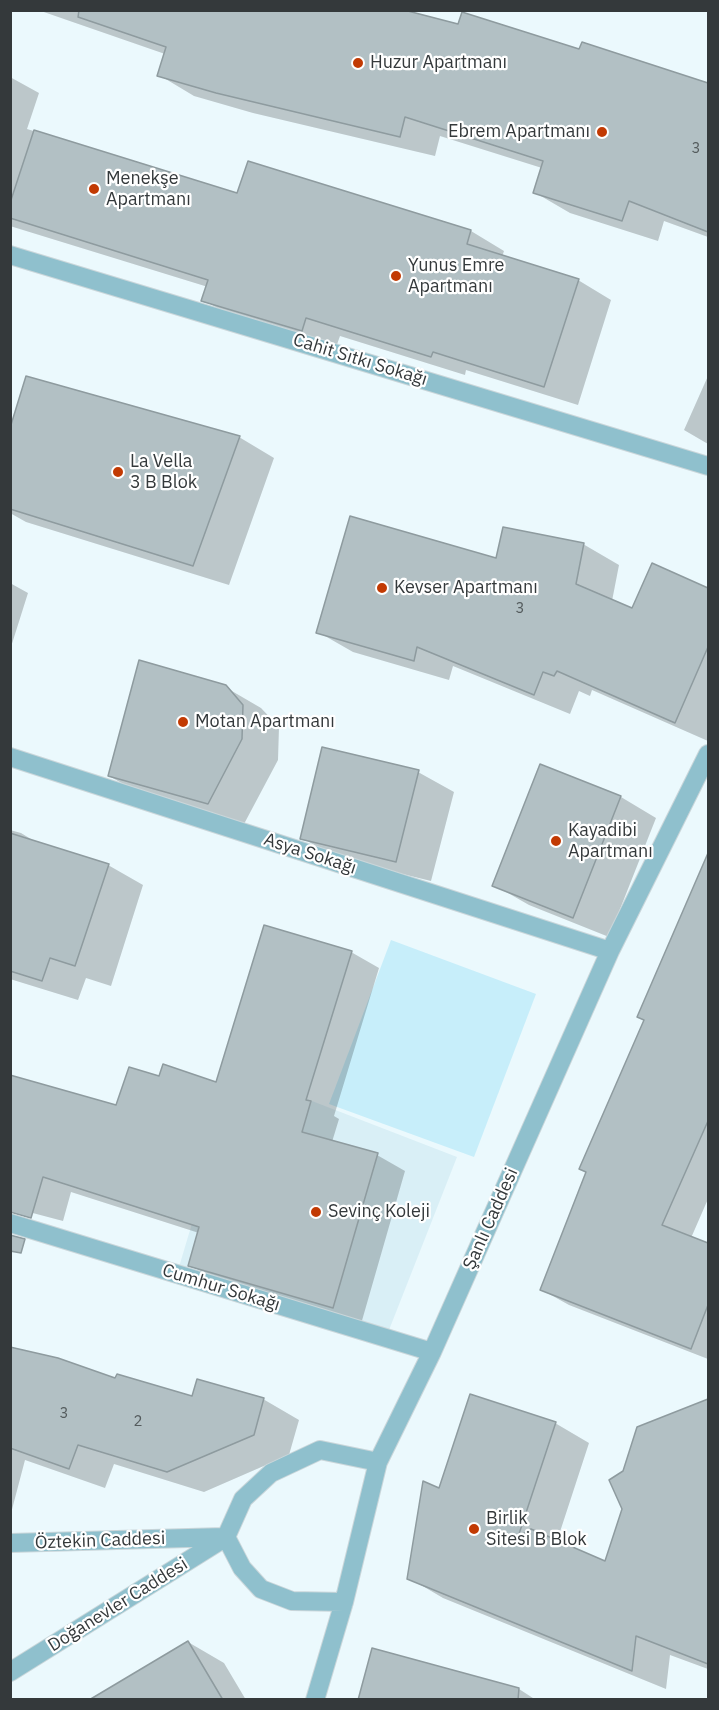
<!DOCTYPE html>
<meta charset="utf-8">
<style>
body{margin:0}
#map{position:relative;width:719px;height:1710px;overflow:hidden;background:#ebf9fd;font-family:"IBM Plex Sans",sans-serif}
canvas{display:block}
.frame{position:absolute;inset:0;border:12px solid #34393b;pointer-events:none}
</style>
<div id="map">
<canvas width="719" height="1710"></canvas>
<div class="frame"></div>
</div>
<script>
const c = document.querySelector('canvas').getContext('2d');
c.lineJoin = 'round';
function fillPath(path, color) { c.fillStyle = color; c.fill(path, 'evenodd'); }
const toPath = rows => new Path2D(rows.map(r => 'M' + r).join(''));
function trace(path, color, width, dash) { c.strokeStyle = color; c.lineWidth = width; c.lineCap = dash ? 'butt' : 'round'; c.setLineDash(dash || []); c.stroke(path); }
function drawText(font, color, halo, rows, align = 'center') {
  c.font = font + ' "IBM Plex Sans",sans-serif'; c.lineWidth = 4.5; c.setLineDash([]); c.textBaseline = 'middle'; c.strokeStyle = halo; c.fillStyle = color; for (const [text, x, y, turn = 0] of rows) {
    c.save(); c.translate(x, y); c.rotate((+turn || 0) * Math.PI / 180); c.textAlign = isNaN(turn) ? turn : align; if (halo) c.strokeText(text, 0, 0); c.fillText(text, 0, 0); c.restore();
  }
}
const built = toPath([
 [237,1072,457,1157,389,1330,179,1267]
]);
const green = toPath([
 [391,940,536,994,474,1157,329,1104]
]);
const shadow = toPath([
 [38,10,397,10,580,51,583,44,708,85,708,237,664,221,658,241,570,213,534,192,542,168,440,136,435,156,253,113,194,96,159,75,165,54],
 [10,77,39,93,27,129,238,194,249,162,471,231,504,251,502,257,578,280,611,300,578,405,466,370,465,375,340,336,335,350,237,319,203,300,208,287,10,226],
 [708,376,708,444,684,430],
 [10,433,239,437,274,458,229,585,26,522,10,513],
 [583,544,619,565,612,601,633,610,653,565,708,589,708,741,592,690,590,696,579,691,570,714,453,666,449,680,353,652,318,632,497,559],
 [10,583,28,593,10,650],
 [225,687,261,708,279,727,278,760,244,824,145,796,109,776],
 [541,766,621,797,656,818,609,937,529,905,494,885],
 [418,772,454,792,431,881,337,858,302,838],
 [10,830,21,833,39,844,108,865,143,885,111,986,86,978,78,1000,10,979],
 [703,869,708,871,708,1199,691,1238,708,1244,708,1359,569,1305,542,1290],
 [351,952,379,968,334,1116,339,1119,332,1142,377,1155,405,1171,361,1324,218,1281,190,1265,199,1233,71,1192,63,1221,10,1207,117,1107,160,1078,217,1084],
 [10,1348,116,1380,193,1398,263,1399,299,1420,289,1455,204,1492,114,1464,105,1488,25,1460,10,1517],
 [708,1401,708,1669,670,1655,666,1689,443,1598,409,1578,440,1491,555,1423,589,1443,557,1541,606,1563,624,1509,624,1472,638,1428],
 [188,1642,224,1663,246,1700,92,1700],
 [519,1689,536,1700,359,1700]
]);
const building = toPath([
 [79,10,404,10,458,24,462,12,579,49,582,42,708,83,708,232,629,201,622,221,533,193,543,161,405,117,400,137,216,93,157,76,166,47,78,17,79,10],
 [34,130,237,193,248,161,471,230,467,244,579,279,544,387,433,352,431,357,306,318,302,331,231,310,201,301,208,280,10,218,10,203,34,130],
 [26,376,240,436,193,566,10,509,10,428,26,376],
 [350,516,496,558,503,527,584,543,576,584,632,608,652,563,708,588,708,647,675,723,557,671,554,676,543,672,534,695,417,647,414,661,316,633,350,516],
 [139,660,226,685,243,705,242,739,208,804,108,776,139,660],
 [322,747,419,770,396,862,300,839,322,747],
 [540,764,621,796,573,918,492,886,540,764],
 [10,833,109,864,75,966,50,958,42,981,10,971,10,833],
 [708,853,708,1121,662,1225,708,1243,708,1305,691,1349,540,1290,586,1172,579,1169,644,1020,637,1017,708,853],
 [264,925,352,951,306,1100,311,1101,302,1132,378,1153,333,1308,188,1266,199,1227,43,1177,31,1218,10,1212,10,1075,116,1105,129,1067,159,1076,163,1064,216,1082,264,925],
 [10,1235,25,1239,21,1253,10,1251,10,1235],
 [10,1347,58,1358,115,1378,117,1374,192,1396,197,1379,264,1398,254,1435,167,1472,78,1445,69,1469,10,1448,10,1347],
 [470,1394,556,1422,518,1537,531,1529,605,1561,622,1509,609,1480,623,1471,637,1427,708,1399,708,1664,636,1636,632,1671,407,1579,423,1481,439,1488,470,1394],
 [188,1641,223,1700,89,1700,188,1641],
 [372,1648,519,1688,518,1700,358,1700,372,1648]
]);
const minor = toPath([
 [10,255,708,466],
 [10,757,610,951],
 [10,1223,432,1352],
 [226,1537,243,1499,271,1473,320,1450,378,1462],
 [226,1537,242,1568,261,1589,292,1601,344,1602],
 [10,1543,224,1537],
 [10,1672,226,1537],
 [315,1700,344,1602,378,1462,432,1352,610,951,708,754]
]);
const markers = [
 [358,63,6,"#c23a03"],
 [602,132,6,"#c23a03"],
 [94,189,6,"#c23a03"],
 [396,276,6,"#c23a03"],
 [118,472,6,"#c23a03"],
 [382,588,6,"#c23a03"],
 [183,722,6,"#c23a03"],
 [556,841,6,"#c23a03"],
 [316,1212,6,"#c23a03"],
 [474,1529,6,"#c23a03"]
];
const numberNames = [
 ["3",696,149],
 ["3",520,609],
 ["3",64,1414],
 ["2",138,1422]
];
const poiNames = [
 ["Huzur Apartmanı",370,63],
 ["Ebrem Apartmanı",590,132,"right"],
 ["Menekşe",106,179],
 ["Apartmanı",106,200],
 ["Yunus Emre",408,266],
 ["Apartmanı",408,287],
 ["La Vella",130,462],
 ["3 B Blok",130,483],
 ["Kevser Apartmanı",394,588],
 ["Motan Apartmanı",195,722],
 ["Kayadibi",568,831],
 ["Apartmanı",568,852],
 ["Sevinç Koleji",328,1212],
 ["Birlik",486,1519],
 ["Sitesi B Blok",486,1540]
];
const streetNames = [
 ["Cahit Sıtkı Sokağı",360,360,17],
 ["Asya Sokağı",310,854,18],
 ["Şanlı Caddesi",491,1219,-66],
 ["Cumhur Sokağı",221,1288,17],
 ["Öztekin Caddesi",100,1541,-2],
 ["Doğanevler Caddesi",118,1605,-32]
];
fillPath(built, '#d9eff6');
fillPath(green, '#c7eefa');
fillPath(shadow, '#0003');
fillPath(building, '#b2c0c4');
trace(building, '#8e9b9f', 1.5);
trace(minor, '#cad6da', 20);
trace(minor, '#8fc0cd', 18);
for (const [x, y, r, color] of markers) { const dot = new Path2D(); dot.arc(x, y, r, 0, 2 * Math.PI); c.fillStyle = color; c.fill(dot); trace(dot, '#fff', 2); }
drawText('15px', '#545b5d', null, numberNames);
drawText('18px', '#34393b', '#fff', poiNames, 'left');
drawText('18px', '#34393b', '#fff', streetNames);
</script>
